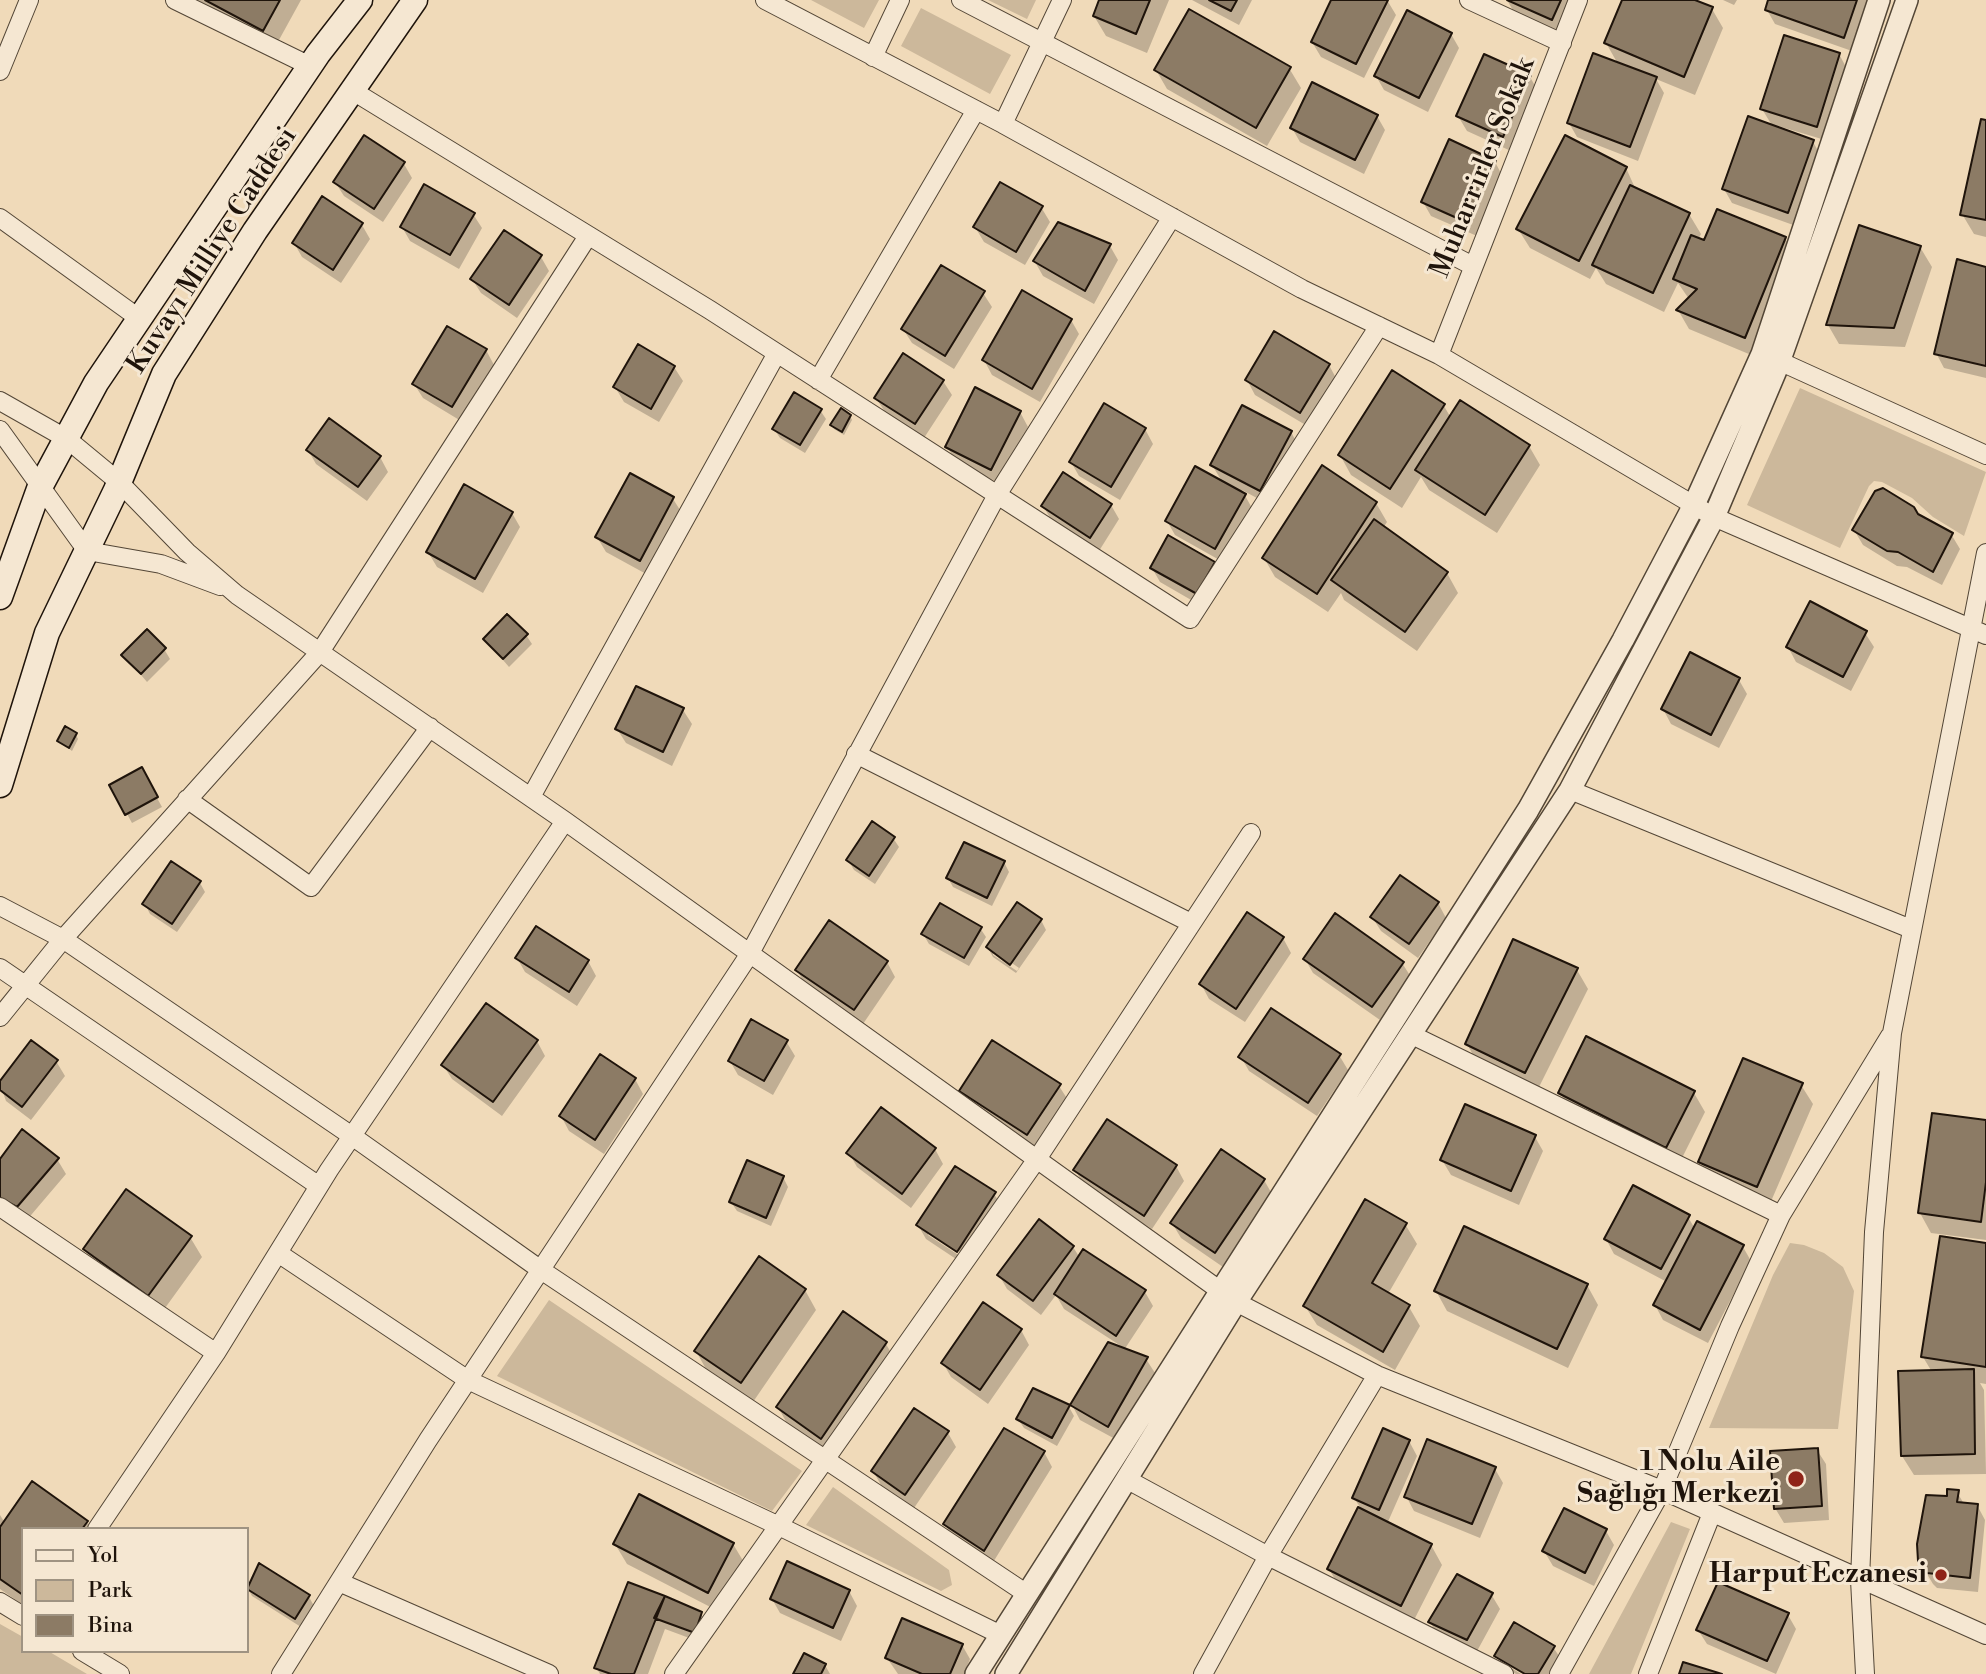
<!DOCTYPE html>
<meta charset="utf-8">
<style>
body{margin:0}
#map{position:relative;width:1986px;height:1674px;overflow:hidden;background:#f0dab9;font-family:"Libre Bodoni",serif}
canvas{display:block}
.legend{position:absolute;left:21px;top:1527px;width:228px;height:126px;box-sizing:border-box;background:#f5e7d2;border:2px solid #9f9382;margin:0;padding:9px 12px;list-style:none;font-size:21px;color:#1f140b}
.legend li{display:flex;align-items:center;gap:14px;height:35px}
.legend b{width:35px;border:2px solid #9f9382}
</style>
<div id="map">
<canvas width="1986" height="1674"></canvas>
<ul class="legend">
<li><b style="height:9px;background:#f5e7d2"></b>Yol</li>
<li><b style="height:19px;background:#ccb89b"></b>Park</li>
<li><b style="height:19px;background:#8c7b65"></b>Bina</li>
</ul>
</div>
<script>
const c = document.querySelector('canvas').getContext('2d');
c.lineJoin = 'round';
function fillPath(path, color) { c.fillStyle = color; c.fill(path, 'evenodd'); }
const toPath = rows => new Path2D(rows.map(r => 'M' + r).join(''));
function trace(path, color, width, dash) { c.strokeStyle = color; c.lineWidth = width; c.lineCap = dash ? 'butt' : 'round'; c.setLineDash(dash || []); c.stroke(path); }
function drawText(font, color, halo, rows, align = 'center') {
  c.font = font + ' "Libre Bodoni",serif'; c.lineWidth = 6; c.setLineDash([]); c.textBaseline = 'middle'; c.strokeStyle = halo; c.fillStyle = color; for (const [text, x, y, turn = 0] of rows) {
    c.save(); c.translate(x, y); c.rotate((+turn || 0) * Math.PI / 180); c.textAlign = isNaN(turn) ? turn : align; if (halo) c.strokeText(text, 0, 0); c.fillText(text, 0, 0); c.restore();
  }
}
const green = toPath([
 [811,0,879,0,864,28],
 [988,0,1036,0,1027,19],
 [921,8,1011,55,990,94,901,46],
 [1800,388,1986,472,1964,536,1933,517,1912,498,1882,482,1874,481,1869,486,1840,548,1747,505],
 [1790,1243,1804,1245,1824,1253,1843,1267,1854,1291,1838,1429,1709,1428,1773,1275],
 [549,1300,802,1471,772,1511,497,1376],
 [833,1487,949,1570,952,1585,941,1591,806,1525],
 [1671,1522,1690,1529,1631,1674,1589,1674],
 [0,1624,23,1637,23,1651,48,1651,87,1674,0,1674]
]);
const shadow = toPath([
 [190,0,301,0,274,49],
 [1101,0,1169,0,1147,53,1106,36,1094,16],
 [1192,0,1252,0,1239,25],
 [1333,0,1387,0,1396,15,1364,78,1321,57,1312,42],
 [1507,0,1575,0,1560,34,1515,14],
 [1624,0,1691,0,1712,9,1723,28,1695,95,1656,79,1664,93,1638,161,1577,137,1569,123,1618,64,1606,43],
 [1723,0,1737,0,1734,5],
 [1770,0,1870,0,1852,51,1775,24,1767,10],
 [1451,34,1459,48,1428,112,1384,90,1376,76],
 [1839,54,1847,69,1825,140,1778,126,1777,129,1813,142,1821,156,1796,226,1732,203,1724,189,1773,127,1762,109],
 [1289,68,1301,88,1267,146,1167,89,1156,70],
 [1530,77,1538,91,1511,151,1467,131,1458,116],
 [1377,116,1385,130,1364,174,1300,142,1292,128],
 [1986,122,1986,237,1974,234,1962,214],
 [1495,162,1503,177,1477,236,1431,216,1423,202],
 [404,164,412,178,383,222,344,196,335,182],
 [1626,168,1636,190,1689,214,1701,234,1698,240,1705,243,1785,238,1796,258,1756,357,1689,329,1678,310,1689,299,1678,283,1664,312,1606,284,1596,268,1590,279,1530,248,1518,229],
 [323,199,362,225,370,239,341,283,302,257,294,243],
 [1041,207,1050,222,1025,265,984,242,975,227],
 [473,214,482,228,459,269,410,241,402,227],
 [1110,246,1118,260,1094,304,1043,276,1035,262],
 [1920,247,1932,267,1905,347,1839,344,1828,325],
 [541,257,549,271,517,318,481,293,472,279],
 [1986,268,1986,378,1944,368,1936,353],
 [983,293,992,307,954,369,912,343,903,329],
 [1071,320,1079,334,1040,402,992,375,984,360],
 [486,350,494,365,461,421,423,398,414,384],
 [1329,365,1337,380,1309,427,1255,395,1247,380],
 [674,367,683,381,659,422,624,402,615,387],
 [943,381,952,395,924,438,885,412,876,398],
 [1444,406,1451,418,1529,446,1540,465,1497,533,1429,490,1421,477,1402,508,1351,475,1340,455],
 [820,410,826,419,805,453,780,438,774,429],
 [1020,412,1028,427,999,483,955,461,947,446],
 [850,416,852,420,844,435,834,429,832,425],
 [1145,429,1153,444,1120,500,1079,476,1071,462],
 [1291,432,1299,447,1268,504,1242,490,1253,510,1223,562,1175,535,1167,521,1223,483,1212,465],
 [308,450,380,457,388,472,367,501,316,464],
 [631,476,673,499,682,513,648,575,606,552,597,537],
 [1376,503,1387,522,1383,528,1447,573,1458,593,1417,651,1344,600,1341,593,1328,612,1275,577,1264,558],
 [1111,505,1119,519,1099,551,1052,521,1043,506],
 [512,513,520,527,483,593,437,567,428,552],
 [1917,516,1951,534,1960,549,1942,585,1907,567,1897,566,1863,545,1854,530],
 [1214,563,1222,578,1205,608,1160,582,1152,568],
 [1865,633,1874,647,1851,691,1796,662,1788,647],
 [526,635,532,644,509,667,485,639],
 [164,649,170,659,147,682,124,655],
 [1739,680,1747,694,1719,748,1671,724,1663,709],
 [637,688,683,710,692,724,672,766,626,743,617,729],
 [76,735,78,739,72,751,59,741],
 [141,769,162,807,132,823,111,785],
 [893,838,899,847,875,884,854,870,848,860],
 [1004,862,1009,872,992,906,953,887,948,878],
 [200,883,205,892,177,932,150,914,145,904],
 [1438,903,1446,918,1418,958,1381,931,1372,917],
 [1041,920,1046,930,1016,973,993,957,988,948],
 [993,950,1019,968,1017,971,993,955],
 [980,928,986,937,969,966,929,944,923,934],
 [1283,938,1291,953,1245,1022,1209,999,1201,984],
 [517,958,588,961,596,976,577,1006,525,972],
 [1305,959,1402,963,1411,977,1380,1020,1313,973],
 [887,962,895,977,863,1024,805,985,797,970],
 [1577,970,1588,989,1537,1091,1478,1064,1467,1044],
 [537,1041,545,1056,502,1116,452,1079,443,1065],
 [786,1041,795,1056,773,1095,738,1075,730,1061],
 [1339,1055,1348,1070,1317,1116,1249,1071,1241,1057],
 [56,1061,65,1076,31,1120,6,1101,0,1084],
 [635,1079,643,1094,604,1154,569,1131,561,1116],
 [1801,1085,1813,1104,1769,1206,1712,1181,1700,1162],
 [1059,1086,1068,1100,1036,1149,969,1105,961,1091],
 [1560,1092,1694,1093,1705,1112,1678,1166,1571,1112],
 [881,1109,935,1149,943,1164,911,1208,857,1167,849,1153],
 [1986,1122,1986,1240,1931,1233,1920,1213],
 [1535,1137,1543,1151,1519,1205,1451,1175,1442,1160],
 [57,1159,66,1174,26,1221,0,1207,0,1162],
 [1176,1166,1184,1181,1152,1229,1084,1185,1075,1170],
 [783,1177,788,1187,771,1226,737,1211,731,1202],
 [1264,1180,1272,1194,1223,1267,1181,1238,1172,1223],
 [994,1194,1003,1208,965,1265,926,1239,918,1225],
 [928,1231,965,1255,963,1258,928,1235],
 [1688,1217,1695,1229,1743,1247,1751,1261,1708,1343,1663,1320,1655,1305,1667,1282,1614,1254,1606,1239],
 [1405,1224,1417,1244,1388,1294,1409,1307,1420,1326,1395,1370,1317,1325,1305,1306],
 [190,1237,202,1257,160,1315,96,1268,85,1249],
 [1986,1245,1986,1384,1980,1383,1984,1390,1986,1474,1914,1475,1902,1456,1932,1372,1923,1357],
 [1073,1247,1080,1258,1145,1292,1153,1306,1124,1350,1146,1359,1155,1373,1117,1440,1080,1420,1072,1405,1124,1348,1064,1309,1056,1295,1041,1315,1007,1289,999,1275],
 [1587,1285,1598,1305,1568,1368,1447,1311,1436,1291],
 [805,1290,816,1310,753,1402,707,1371,696,1351],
 [843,1314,886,1344,897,1363,832,1457,789,1427,778,1407],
 [1021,1330,1029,1345,988,1404,951,1377,943,1363],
 [1069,1407,1074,1416,1057,1446,1024,1428,1018,1419],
 [948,1433,956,1447,914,1508,881,1485,873,1471],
 [1409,1441,1417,1456,1387,1524,1431,1545,1442,1565,1412,1624,1340,1588,1329,1569,1360,1507,1354,1498],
 [1817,1450,1826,1464,1829,1520,1784,1523,1775,1508],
 [1044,1452,1052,1467,992,1564,953,1539,945,1524],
 [1495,1469,1503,1483,1480,1538,1414,1511,1406,1496],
 [1957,1492,1964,1504,1977,1505,1985,1520,1978,1592,1937,1588,1933,1584,1924,1569,1918,1544,1948,1498],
 [0,1515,5,1523,87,1522,90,1529,23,1529,23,1605,0,1589],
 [1606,1531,1614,1545,1594,1586,1553,1566,1544,1551],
 [615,1544,733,1544,745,1564,720,1612,627,1564],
 [260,1566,309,1597,314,1606,301,1627,252,1596,247,1587],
 [849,1591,857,1606,841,1641,780,1613,772,1599],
 [1491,1594,1500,1609,1476,1653,1438,1636,1430,1622],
 [664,1598,701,1614,706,1623,700,1642,665,1629,648,1674,600,1674,596,1667],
 [1788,1615,1796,1629,1776,1674,1707,1644,1698,1630],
 [962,1645,970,1659,964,1674,898,1674,887,1658],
 [1553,1647,1559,1656,1549,1674,1528,1674,1502,1658,1502,1662,1521,1674,1516,1674,1502,1665,1497,1656],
 [825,1665,830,1674,795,1674]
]);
const building = toPath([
 [205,0,280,0,263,31,205,0],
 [1099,0,1150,0,1136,34,1093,16,1099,0],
 [1209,0,1237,0,1231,11,1209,0],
 [1331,0,1388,0,1356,64,1311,42,1331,0],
 [1507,0,1561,0,1552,20,1507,0],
 [1622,0,1695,0,1713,7,1684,77,1604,43,1622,0],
 [1768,0,1857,0,1844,38,1765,10,1768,0],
 [1189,9,1291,67,1256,128,1154,70,1189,9],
 [1407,10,1452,33,1419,98,1374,76,1407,10],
 [1784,35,1840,53,1817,127,1760,109,1784,35],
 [1593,53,1657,77,1630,147,1567,123,1593,53],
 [1484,54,1531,75,1503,137,1456,116,1484,54],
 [1312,82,1378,115,1355,160,1290,128,1312,82],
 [1748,116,1814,140,1788,213,1722,189,1748,116],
 [1981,119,1986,120,1986,220,1960,215,1981,119],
 [364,135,405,162,374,209,333,182,364,135],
 [1565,135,1627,167,1579,261,1516,229,1565,135],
 [1449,139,1496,161,1468,223,1421,202,1449,139],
 [1000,182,1043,206,1016,252,973,227,1000,182],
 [424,184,475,213,450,255,400,227,424,184],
 [1630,185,1690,213,1653,293,1592,265,1630,185],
 [322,196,363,223,333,270,292,243,322,196],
 [1717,209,1786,237,1745,338,1676,310,1697,289,1673,279,1691,235,1704,240,1717,209],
 [1058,222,1111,244,1085,291,1033,261,1058,222],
 [1859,225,1921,246,1894,328,1826,325,1859,225],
 [504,230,542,255,509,305,470,279,504,230],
 [1957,259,1986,267,1986,366,1934,354,1957,259],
 [941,265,985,291,945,356,901,329,941,265],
 [1022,290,1072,319,1032,389,982,360,1022,290],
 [447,326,487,349,452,407,412,384,447,326],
 [1274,331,1330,364,1300,413,1245,380,1274,331],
 [638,344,675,366,651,409,613,387,638,344],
 [903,353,944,380,915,424,874,398,903,353],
 [1392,370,1445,404,1390,489,1338,455,1392,370],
 [975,387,1021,411,991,470,945,447,975,387],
 [794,392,822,409,800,445,772,429,794,392],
 [1460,400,1530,445,1485,515,1415,470,1460,400],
 [1104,403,1146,428,1111,487,1069,462,1104,403],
 [1242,405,1292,431,1260,491,1210,465,1242,405],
 [841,408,851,415,842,432,830,425,841,408],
 [329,418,381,456,358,487,306,450,329,418],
 [1322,465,1377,502,1317,594,1262,558,1322,465],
 [1195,466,1246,494,1215,549,1165,521,1195,466],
 [1063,472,1112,504,1090,538,1041,506,1063,472],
 [630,473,674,497,640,561,595,537,630,473],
 [464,484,513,512,475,579,426,552,464,484],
 [1883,488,1914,507,1918,514,1953,533,1933,572,1898,552,1887,551,1852,530,1875,491,1883,488],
 [1374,519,1448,572,1405,632,1331,580,1374,519],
 [1168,535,1215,562,1197,594,1150,568,1168,535],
 [1810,601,1867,631,1843,677,1786,647,1810,601],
 [507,614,528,634,503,659,483,639,507,614],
 [147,629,166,648,141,674,121,655,147,629],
 [1690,652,1740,678,1711,735,1661,709,1690,652],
 [636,686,684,708,663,752,615,729,636,686],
 [65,726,77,733,69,748,57,741,65,726],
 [142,767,158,797,125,815,109,785,142,767],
 [872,821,895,837,869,876,846,860,872,821],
 [964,842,1005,861,987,898,946,878,964,842],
 [171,861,201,881,172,924,142,904,171,861],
 [1400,875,1439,902,1409,944,1370,917,1400,875],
 [1017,902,1042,919,1010,965,986,947,1017,902],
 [940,903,982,927,964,958,921,934,940,903],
 [1247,912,1284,937,1236,1009,1199,984,1247,912],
 [1335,913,1404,962,1372,1007,1303,959,1335,913],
 [829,920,888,961,854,1010,795,970,829,920],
 [536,926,589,960,569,992,515,958,536,926],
 [1513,939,1578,968,1525,1073,1465,1044,1513,939],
 [486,1003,538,1040,493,1102,441,1065,486,1003],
 [1271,1008,1341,1054,1308,1103,1238,1057,1271,1008],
 [751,1019,788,1040,764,1081,728,1061,751,1019],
 [1586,1036,1695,1091,1666,1148,1558,1093,1586,1036],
 [31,1040,58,1060,22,1107,0,1090,0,1081,31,1040],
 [992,1040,1061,1084,1027,1135,959,1091,992,1040],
 [600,1054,636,1078,595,1140,559,1116,600,1054],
 [1743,1058,1803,1083,1757,1187,1698,1162,1743,1058],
 [1465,1104,1536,1135,1511,1191,1440,1160,1465,1104],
 [881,1107,936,1148,902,1194,846,1153,881,1107],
 [1932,1113,1986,1120,1986,1182,1981,1222,1918,1213,1932,1113],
 [1107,1119,1177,1165,1144,1216,1073,1170,1107,1119],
 [22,1129,59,1158,17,1207,0,1198,0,1159,22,1129],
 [1221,1149,1265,1179,1215,1253,1170,1223,1221,1149],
 [747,1160,784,1176,766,1218,729,1202,747,1160],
 [955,1166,996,1192,957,1252,916,1225,955,1166],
 [1633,1185,1690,1215,1661,1269,1604,1239,1633,1185],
 [126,1189,192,1236,148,1296,83,1249,126,1189],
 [1365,1199,1407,1223,1372,1283,1410,1305,1383,1352,1303,1306,1365,1199],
 [1039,1219,1074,1246,1033,1301,997,1275,1039,1219],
 [1697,1221,1744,1245,1700,1330,1653,1305,1697,1221],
 [1464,1226,1588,1284,1557,1349,1434,1291,1464,1226],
 [1940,1236,1986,1243,1986,1367,1921,1357,1940,1236],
 [1083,1249,1146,1290,1116,1336,1054,1294,1083,1249],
 [759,1256,806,1289,741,1383,694,1351,759,1256],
 [983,1302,1022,1329,980,1390,941,1363,983,1302],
 [843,1311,887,1342,821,1439,776,1407,843,1311],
 [1108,1342,1148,1357,1108,1427,1070,1405,1108,1342],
 [1974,1369,1975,1454,1901,1456,1898,1371,1974,1369],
 [1033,1388,1070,1405,1052,1438,1016,1419,1033,1388],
 [914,1408,949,1431,905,1495,871,1471,914,1408],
 [1004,1428,1045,1451,984,1551,943,1524,1004,1428],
 [1383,1428,1410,1440,1379,1510,1352,1498,1383,1428],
 [1427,1439,1496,1467,1472,1524,1404,1497,1427,1439],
 [1818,1448,1822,1506,1774,1509,1770,1451,1818,1448],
 [32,1481,88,1521,82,1529,23,1529,23,1595,0,1579,0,1527,32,1481],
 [1947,1489,1959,1490,1957,1502,1978,1504,1970,1578,1927,1573,1918,1561,1917,1544,1926,1495,1947,1496,1947,1489],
 [639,1494,734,1543,708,1593,613,1544,639,1494],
 [1358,1507,1432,1544,1401,1606,1327,1569,1358,1507],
 [1564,1508,1607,1529,1585,1573,1542,1551,1564,1508],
 [787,1561,850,1590,833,1628,770,1599,787,1561],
 [259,1563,310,1595,295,1619,247,1589,259,1563],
 [1457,1574,1493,1593,1467,1640,1428,1622,1457,1574],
 [628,1582,665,1596,634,1674,611,1674,594,1668,628,1582],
 [1718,1582,1789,1613,1767,1661,1696,1630,1718,1582],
 [665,1596,702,1612,695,1633,654,1618,665,1596],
 [902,1618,963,1644,950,1674,922,1674,885,1658,902,1618],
 [1514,1622,1555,1646,1538,1674,1525,1674,1494,1656,1514,1622],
 [804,1653,826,1664,821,1674,793,1674,804,1653],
 [1683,1662,1722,1674,1679,1674,1683,1662]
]);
const minor = toPath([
 [175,0,310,66],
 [765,0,1003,124,1302,289,1439,355,1714,517,1986,635],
 [961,0,1473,266],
 [1469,0,1562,43],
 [873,57,900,0],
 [0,71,29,0],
 [353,91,710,310,1190,619,1379,326],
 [1003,124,1062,0],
 [0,218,140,319],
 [1439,355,1578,0],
 [1779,361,1986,455],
 [818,380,976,110],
 [0,401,67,439,119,482,187,552,237,595,565,821,1236,1302,1377,1375,1662,1490,1986,1635],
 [0,430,87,551,161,564,220,586],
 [856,754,1191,923],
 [1570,790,1911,929],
 [531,797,777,353],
 [187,799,311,887,430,727],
 [0,906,63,939,352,1136,541,1270,1027,1594],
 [0,968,319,1186],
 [0,1017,63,939,320,652,588,236],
 [1412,1035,1781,1215],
 [0,1207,216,1353],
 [278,1253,468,1380,779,1526,1001,1635],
 [1128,1480,1268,1556,1504,1674],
 [97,1529,216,1353,329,1170,565,821],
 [339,1582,549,1674],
 [0,1602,23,1616],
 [82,1651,120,1674],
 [281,1674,428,1440,749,955,997,495,1172,217],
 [674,1674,1037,1159,1251,833],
 [1203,1674,1268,1556,1377,1375],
 [1559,1674,1662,1490,1730,1326,1781,1215,1890,1036],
 [1648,1674,1712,1513],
 [1865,1674,1860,1580,1874,1232,1892,1033,1986,553]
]);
const tertiary = toPath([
 [976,1674,1528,810,1623,640,1694,505,1762,354,1879,0],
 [1006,1674,1236,1302,1570,790,1714,517,1777,368,1907,0]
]);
const secondary = toPath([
 [0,597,39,489,96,383,318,54,360,0],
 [0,785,47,633,116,490,164,374,255,231,415,0]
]);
const markers = [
 [1796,1479,9,"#8f2418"],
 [1941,1575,7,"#8f2418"]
];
const streetNames = [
 ["Muharrirler Sokak",1484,168,-68],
 ["Kuvayı Milliye Caddesi",213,251,-57]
];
const poiNames = [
 ["1 Nolu Aile",1780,1463],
 ["Sağlığı Merkezi",1780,1495],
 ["Harput Eczanesi",1927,1575]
];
fillPath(green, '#ccb89b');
fillPath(shadow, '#0003');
fillPath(building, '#8c7b65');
trace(building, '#1f140b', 2);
trace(minor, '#534636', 20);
trace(tertiary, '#534636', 24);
trace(secondary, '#1f140b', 27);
trace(minor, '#f5e7d2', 18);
trace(tertiary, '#f5e7d2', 21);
trace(secondary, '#f5e7d2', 24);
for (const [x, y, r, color] of markers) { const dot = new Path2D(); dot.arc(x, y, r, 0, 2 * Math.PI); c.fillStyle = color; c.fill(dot); trace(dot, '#f5e7d2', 2.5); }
drawText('28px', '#1f140b', '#f5e7d2', streetNames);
drawText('bold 28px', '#1f140b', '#f5e7d2', poiNames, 'right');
</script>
